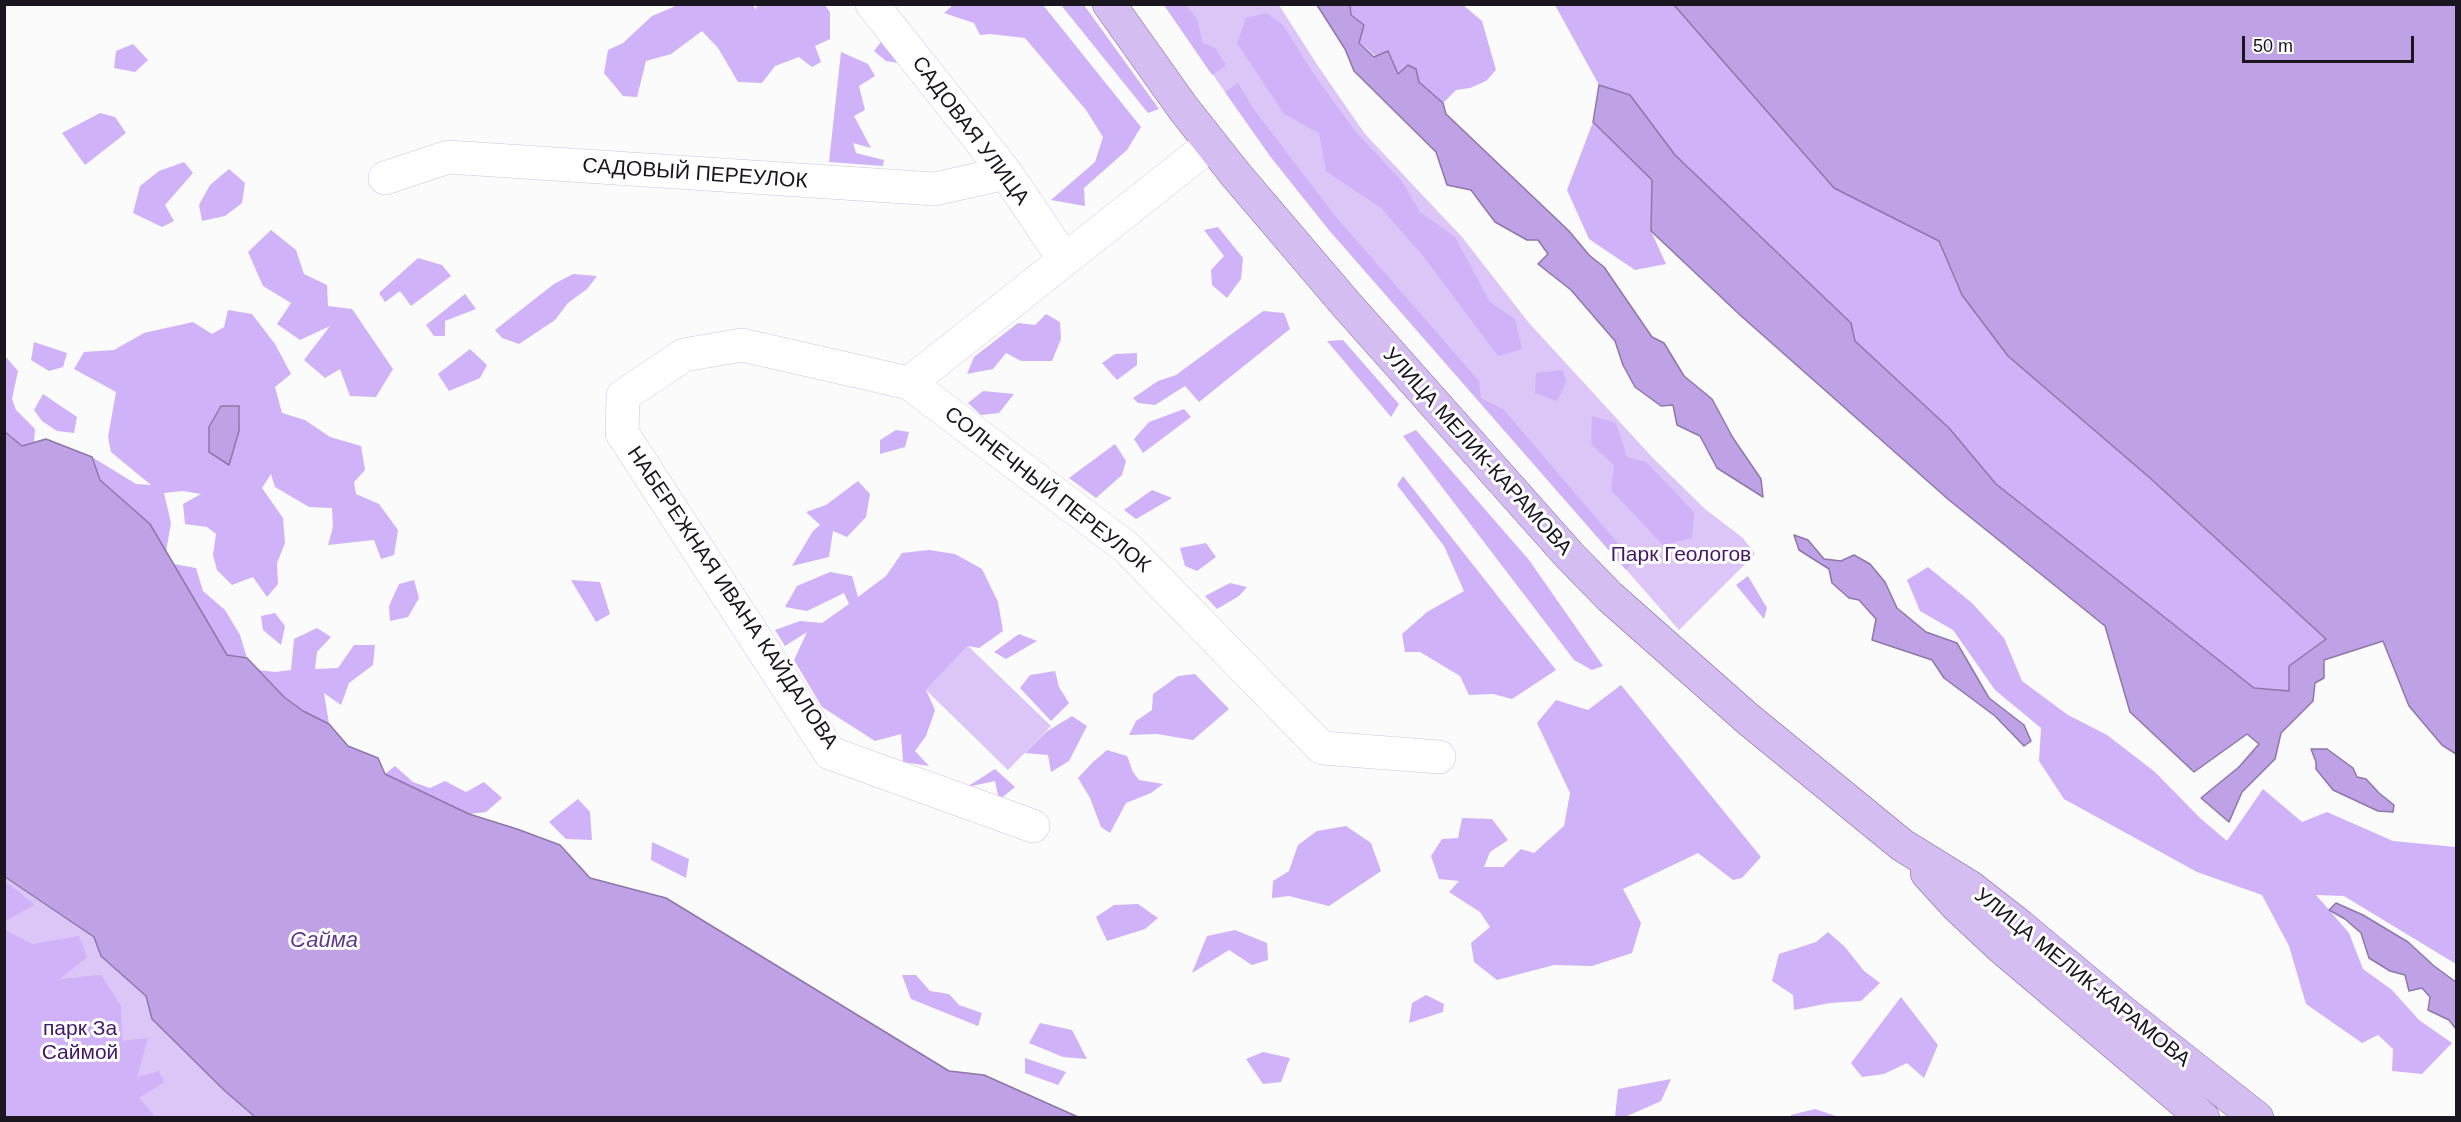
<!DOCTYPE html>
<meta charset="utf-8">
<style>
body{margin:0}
#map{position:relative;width:2461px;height:1122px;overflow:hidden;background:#fbfbfb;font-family:Helvetica,sans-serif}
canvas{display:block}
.frame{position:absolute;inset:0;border:6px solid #1a151f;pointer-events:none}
.scale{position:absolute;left:2242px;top:36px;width:172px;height:27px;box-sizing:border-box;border:3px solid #1a151f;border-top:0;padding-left:8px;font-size:18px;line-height:21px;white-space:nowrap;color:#1a151f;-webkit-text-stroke:4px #fff;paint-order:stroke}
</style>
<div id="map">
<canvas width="2461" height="1122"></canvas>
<div class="frame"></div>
<div class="scale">50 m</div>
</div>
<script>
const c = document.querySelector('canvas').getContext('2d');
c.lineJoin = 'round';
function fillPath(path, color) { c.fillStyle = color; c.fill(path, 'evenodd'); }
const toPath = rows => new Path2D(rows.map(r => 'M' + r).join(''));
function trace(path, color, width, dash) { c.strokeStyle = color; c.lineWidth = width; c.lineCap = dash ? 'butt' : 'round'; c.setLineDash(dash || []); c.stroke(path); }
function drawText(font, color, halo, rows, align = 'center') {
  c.font = font + ' Helvetica,sans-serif'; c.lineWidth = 6; c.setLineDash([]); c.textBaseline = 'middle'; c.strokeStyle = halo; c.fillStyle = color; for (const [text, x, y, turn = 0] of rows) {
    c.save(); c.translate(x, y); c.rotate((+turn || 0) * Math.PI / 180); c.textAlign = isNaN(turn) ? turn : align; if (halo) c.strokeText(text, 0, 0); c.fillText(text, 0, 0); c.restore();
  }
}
const green = toPath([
 [1164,5,1279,5,1318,66,1365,134,1462,237,1529,323,1652,457,1705,509,1743,538,1755,554,1679,630,1329,230,1270,156],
 [968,646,1051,726,1008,770,926,690],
 [4,877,94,937,102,956,146,996,152,1019,225,1091,255,1117,5,1117]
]);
const forest = toPath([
 [824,4,830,12,830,39,815,46,821,62,812,67,799,57,775,66,762,83,738,82,718,48,702,31,671,54,646,61,637,97,623,96,604,73,608,50,623,43,652,16,678,5,753,5,756,10,757,5],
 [954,4,1043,5,1141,127,1127,150,1084,188,1085,206,1051,200,1095,162,1103,137,1086,110,1025,38,990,34,980,35,974,23,944,13],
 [1061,5,1084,5,1159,109,1148,113],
 [1164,5,1186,5,1197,19,1203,43,1215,48,1226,65,1212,75],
 [1350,5,1463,5,1482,21,1496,70,1486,81,1470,88,1456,90,1443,103,1419,82,1398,75,1359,42,1364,25,1351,15],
 [1555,5,1677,5,1834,188,1939,241,1962,295,2008,356,2150,478,2326,639,2289,666,2289,691,2254,688,1996,484,1949,428,1855,341,1851,323,1675,155,1630,95,1599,85],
 [1266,13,1283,25,1315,76,1355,131,1401,180,1420,212,1455,237,1490,302,1515,319,1522,349,1498,356,1424,257,1381,208,1326,171,1319,133,1284,114,1237,43,1246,18],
 [884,38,904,64,886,61,874,51],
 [133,44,148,60,135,72,114,68,116,51],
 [841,52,868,64,875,76,859,86,865,110,854,116,871,148,853,143,856,153,884,160,883,166,829,162],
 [1238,83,1252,107,1336,217,1479,381,1481,398,1503,409,1633,561,1626,570,1329,230,1270,156,1225,92],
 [100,113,115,117,126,133,85,165,62,133],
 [1593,122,1652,180,1651,231,1666,264,1635,270,1589,239,1567,190],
 [184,162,193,173,165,205,174,221,162,227,133,213,140,186,159,171],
 [229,169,245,183,242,203,225,216,202,221,199,205,210,185],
 [1218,227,1243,258,1241,279,1227,298,1212,285,1211,270,1224,256,1204,230],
 [271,230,296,250,304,274,327,285,328,306,352,309,393,369,376,397,350,396,340,369,325,378,304,360,330,326,300,340,277,324,291,303,263,286,248,252],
 [418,258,442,265,451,276,411,306,400,291,385,302,379,293],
 [573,274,597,276,587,289,568,303,555,320,519,344,502,338,495,330,554,284],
 [465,294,476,309,445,321,445,336,434,336,426,325],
 [228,310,252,314,275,344,291,374,275,387,282,413,305,420,330,437,361,446,365,470,354,482,356,494,379,504,398,530,394,555,381,559,374,540,328,545,333,527,332,508,309,507,275,487,271,474,262,488,283,518,285,543,277,563,278,584,267,597,253,577,232,585,217,570,213,555,216,534,207,527,185,524,183,504,201,494,183,491,164,493,171,523,166,552,150,524,100,480,92,457,136,484,151,485,111,452,108,437,116,392,74,369,84,352,114,350,144,333,193,322,212,334,224,327],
 [1263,311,1284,313,1290,329,1199,402,1185,386,1155,405,1138,403,1133,398,1158,381,1176,375],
 [1046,314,1060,322,1061,339,1052,361,1021,361,1006,353,993,369,967,374,974,357,1018,323,1035,325],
 [1343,340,1399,404,1391,417,1327,341],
 [34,342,67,353,63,367,49,371,31,360],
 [470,349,487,365,480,378,449,391,438,374],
 [1137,353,1137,365,1117,380,1102,363,1115,354],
 [5,356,18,371,12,399,16,410,35,429,34,442,22,446,5,431],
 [1563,370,1566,382,1557,401,1535,393,1536,373],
 [983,391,1014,394,999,413,981,415,968,403],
 [43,394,77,417,74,433,57,431,42,421,34,410],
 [1184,409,1191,417,1143,453,1134,439,1149,422],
 [1592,416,1616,423,1627,457,1646,462,1694,512,1692,538,1663,545,1611,490,1614,465,1591,444],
 [896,430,909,432,905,447,880,454,880,440],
 [1416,430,1529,560,1603,666,1592,670,1574,660,1403,436],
 [1115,444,1126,461,1122,475,1096,498,1069,478],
 [1403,476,1556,670,1512,699,1493,694,1469,695,1460,676,1420,652,1405,652,1402,634,1427,612,1464,591,1444,546,1397,485],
 [858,481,870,494,866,517,847,537,833,531,829,557,792,566,813,531,820,525,806,512,826,505],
 [1152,490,1172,498,1136,519,1124,510],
 [1206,543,1216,557,1197,571,1185,566,1180,548],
 [929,550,955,554,982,569,998,602,1003,631,979,648,968,646,926,690,935,710,926,736,915,751,929,766,903,762,901,734,875,741,822,707,794,660,807,632,785,646,775,630,800,621,822,623,849,604,844,593,807,611,785,607,797,586,830,572,852,576,858,597,886,576,902,553],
 [174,564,196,568,203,591,225,610,240,635,247,658,227,655],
 [1928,567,1972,603,2004,638,2022,681,2068,715,2107,735,2155,772,2200,818,2227,841,2263,789,2302,822,2327,812,2393,841,2456,847,2456,964,2344,896,2316,895,2349,933,2363,969,2392,990,2419,1020,2452,1043,2422,1074,2392,1071,2393,1049,2378,1035,2362,1043,2306,1004,2289,946,2262,895,2197,872,2064,799,2039,761,2041,728,1995,690,1953,630,1920,611,1907,580],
 [1748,576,1767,608,1764,619,1736,585],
 [414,580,419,598,408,617,390,621,389,606,399,584],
 [571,580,600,582,610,614,596,622],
 [1230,583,1247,587,1239,596,1217,609,1205,596],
 [275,613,285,626,281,645,263,630,261,616],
 [317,628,331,637,317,652,315,669,338,668,354,645,375,645,373,665,349,683,341,705,324,693,329,724,303,711,284,697,258,670,275,672,291,670,294,639],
 [1019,634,1037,641,1006,659,994,652],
 [1055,671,1059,687,1069,703,1051,721,1020,688,1030,675],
 [1195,674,1229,709,1193,740,1157,734,1129,735,1136,721,1152,710,1153,694,1178,676],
 [1621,685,1761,857,1742,878,1733,880,1698,853,1623,889,1641,923,1632,953,1592,966,1554,965,1497,980,1474,962,1471,943,1490,927,1480,912,1449,892,1459,881,1439,879,1431,856,1442,839,1458,838,1462,818,1492,819,1508,840,1490,852,1484,867,1503,867,1521,849,1534,853,1564,826,1570,793,1537,723,1556,700,1588,710],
 [1072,716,1087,726,1069,761,1051,772,1048,755,1025,753,1046,732],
 [1107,750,1127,756,1133,772,1139,780,1163,784,1151,793,1126,803,1110,833,1101,827,1090,798,1078,778,1092,763],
 [395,766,413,782,430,788,445,781,466,792,484,782,502,798,486,812,469,814,385,774],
 [995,769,1015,787,999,800,995,781,967,787],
 [578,799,590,812,592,840,566,839,549,822],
 [1346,826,1371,843,1381,871,1329,906,1289,896,1272,898,1273,881,1289,871,1298,845,1317,831],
 [652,842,689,859,686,878,651,860],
 [5,881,35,905,5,921,4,881],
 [1138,904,1158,918,1145,929,1107,941,1096,917,1114,905],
 [5,930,32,944,79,936,87,957,60,979,101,975,121,1006,122,1041,148,1038,137,1077,159,1071,164,1082,139,1098,155,1117,5,1117],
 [1235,930,1267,943,1268,960,1252,965,1229,950,1192,973,1207,936],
 [1828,932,1845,947,1864,971,1880,983,1861,1001,1830,1003,1794,1010,1793,995,1772,981,1779,954,1816,942],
 [902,975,916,975,930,991,949,994,959,1005,982,1013,978,1026,911,999],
 [1426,995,1444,1004,1443,1012,1409,1023,1412,1003],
 [1901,997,1938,1045,1924,1078,1907,1063,1884,1074,1862,1077,1851,1063],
 [1040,1023,1072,1030,1087,1059,1063,1057,1029,1043],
 [1263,1052,1290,1058,1281,1082,1263,1084,1246,1059],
 [1025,1058,1066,1072,1058,1085,1025,1073],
 [1671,1079,1661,1101,1625,1117,1615,1117,1618,1089],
 [1815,1109,1839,1117,1790,1117,1791,1115]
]);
const water = toPath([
 [1317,5,1350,5,1351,15,1364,25,1359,43,1374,57,1388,51,1398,74,1408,65,1416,69,1419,82,1443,103,1446,114,1569,231,1589,255,1604,267,1652,337,1664,343,1684,376,1712,399,1733,438,1761,479,1763,497,1717,468,1700,436,1677,425,1673,405,1661,406,1635,387,1623,365,1615,341,1571,290,1538,264,1548,254,1538,240,1527,240,1495,222,1471,190,1447,185,1436,152,1354,71,1345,49,1317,5],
 [1674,5,2456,5,2456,754,2442,745,2409,706,2383,641,2324,660,2324,678,2315,683,2313,701,2281,733,2275,759,2242,792,2229,822,2201,798,2239,767,2259,744,2247,734,2194,772,2130,712,2105,626,1949,500,1740,315,1651,231,1652,180,1593,122,1599,85,1630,95,1675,155,1851,323,1855,341,1949,428,1996,484,2254,688,2289,691,2289,666,2326,639,2150,478,2008,356,1962,295,1939,241,1834,188,1674,5],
 [221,406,239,406,239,431,229,465,209,452,209,427,221,406],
 [4,431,22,446,46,439,92,457,100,480,150,524,227,655,247,658,284,697,303,711,329,724,348,746,378,758,385,774,469,814,517,829,560,845,590,878,666,898,949,1071,984,1075,1078,1117,255,1117,225,1091,152,1019,146,996,101,956,94,937,5,877,4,431],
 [1794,535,1808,540,1824,559,1841,561,1854,555,1870,564,1885,582,1897,608,1926,632,1957,643,1989,698,2024,725,2031,741,2024,746,1995,716,1944,678,1932,660,1872,640,1876,619,1859,600,1849,598,1832,583,1829,569,1799,550,1794,535],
 [2311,749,2327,749,2353,768,2357,777,2366,779,2379,793,2394,805,2393,812,2378,811,2333,790,2316,769,2316,762,2311,749],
 [2336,903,2363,915,2408,942,2434,966,2456,982,2456,1029,2449,1020,2428,1010,2430,997,2422,988,2409,991,2405,975,2390,971,2369,958,2361,933,2345,919,2329,910,2336,903]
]);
const minor = toPath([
 [872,4,1006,173,1064,259],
 [385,178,448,157,935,189,1006,173],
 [909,383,1211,144],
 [1033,826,830,753,622,433,623,396,684,355,742,345,909,383,1126,547,1322,748,1439,757]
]);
const major = toPath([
 [1109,4,1183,108,1236,175,1345,303,1570,556,1610,597,1748,719,1902,845,1970,887,2020,926,2119,1009,2257,1118],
 [1927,873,1957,906,2002,948,2203,1118]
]);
const streetNames = [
 ["САДОВАЯ УЛИЦА",970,131,53],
 ["САДОВЫЙ ПЕРЕУЛОК",695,174,4],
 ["УЛИЦА МЕЛИК-КАРАМОВА",1477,452,48],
 ["СОЛНЕЧНЫЙ ПЕРЕУЛОК",1047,490,38],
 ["НАБЕРЕЖНАЯ ИВАНА КАЙДАЛОВА",732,598,56],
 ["УЛИЦА МЕЛИК-КАРАМОВА",2082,978,39]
];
const parkNames = [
 ["Парк Геологов",1681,555],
 ["парк За",80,1029],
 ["Саймой",80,1053]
];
const waterNames = [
 ["Сайма",324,941]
];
fillPath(green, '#dbc6f7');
fillPath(forest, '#d0b2f8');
fillPath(water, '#bfa1e6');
trace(water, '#8e77aa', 1.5);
trace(minor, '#d0c4e1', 34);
trace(major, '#8066a0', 34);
trace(minor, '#fff', 33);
trace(major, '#d4bdf0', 33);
drawText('21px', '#1a151f', '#fff', streetNames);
drawText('21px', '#431869', '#fff', parkNames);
drawText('italic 22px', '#603889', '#fff', waterNames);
</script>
